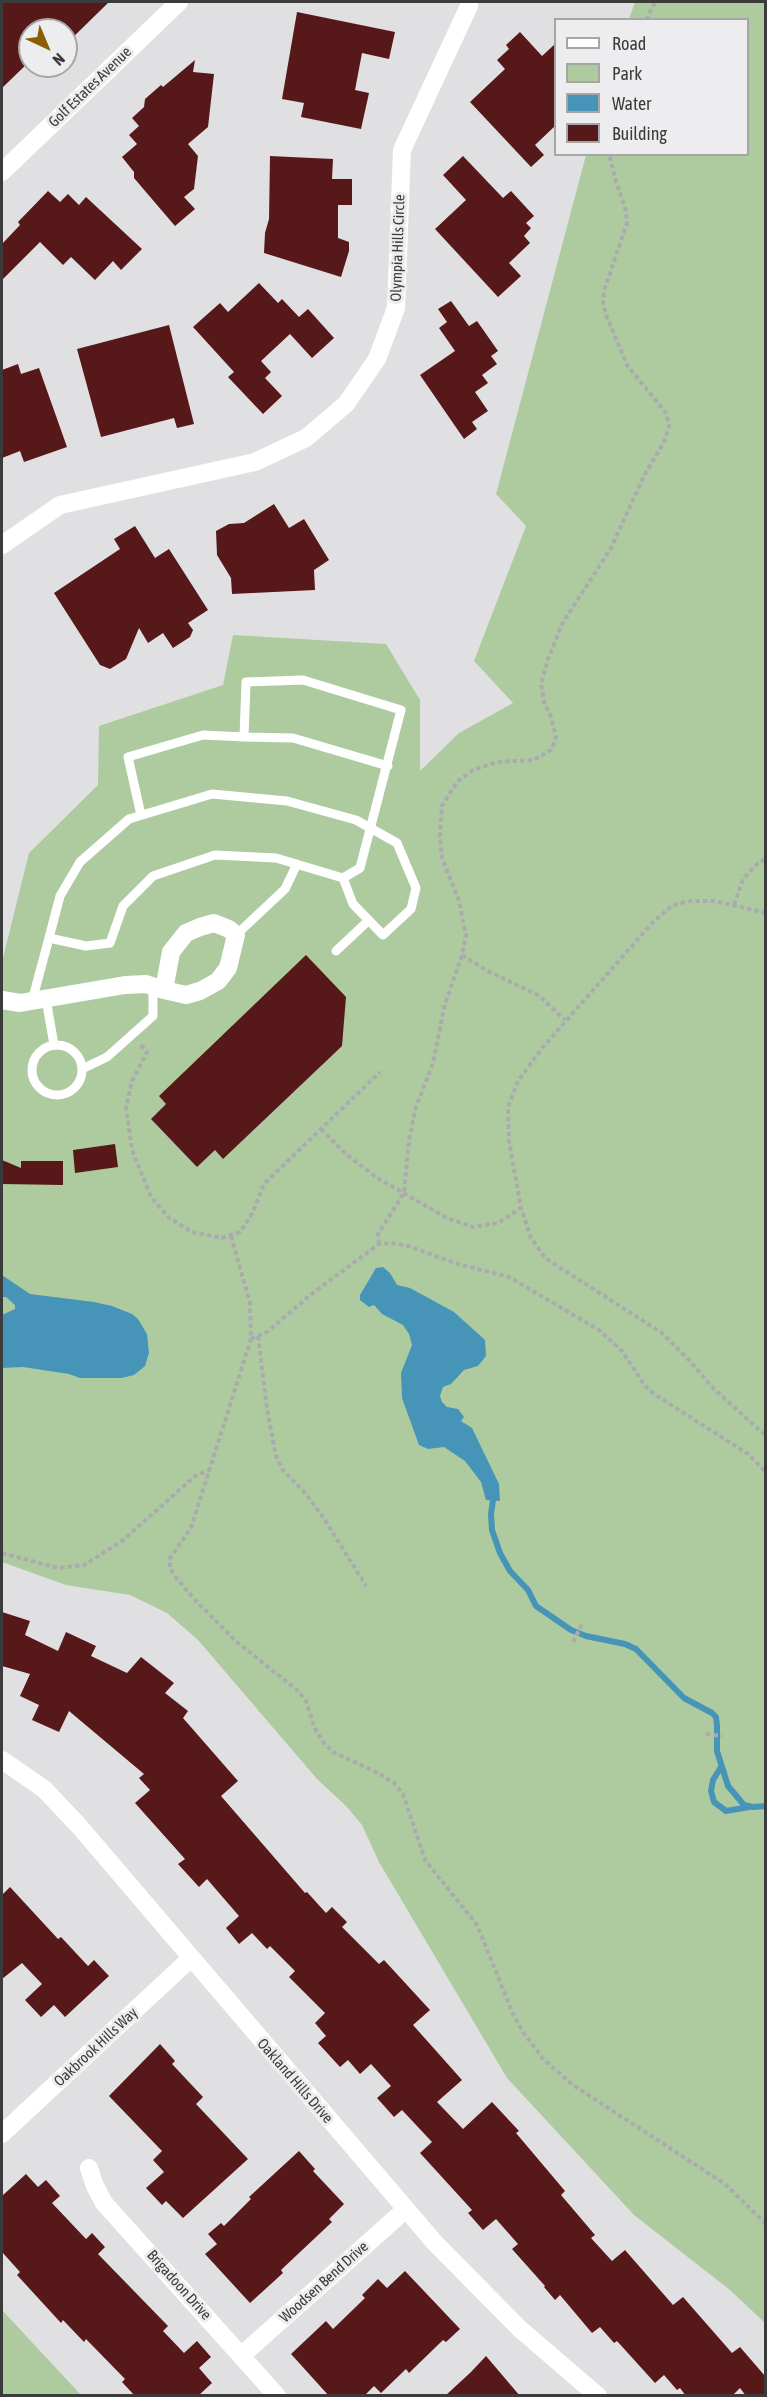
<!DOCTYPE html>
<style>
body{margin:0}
#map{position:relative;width:767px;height:2397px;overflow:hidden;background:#e0e0e2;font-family:"Asap Condensed",sans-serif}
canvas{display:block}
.frame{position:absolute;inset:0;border:3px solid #3b3b3c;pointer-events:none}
.legend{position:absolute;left:554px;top:18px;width:195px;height:138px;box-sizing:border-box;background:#ededef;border:2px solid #a6a6a7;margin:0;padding:8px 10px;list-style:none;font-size:18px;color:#3b3b3c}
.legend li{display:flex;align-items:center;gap:12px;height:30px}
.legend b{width:30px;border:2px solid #a6a6a7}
.north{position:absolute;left:18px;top:18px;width:60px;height:60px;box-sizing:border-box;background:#ededef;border:2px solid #a6a6a7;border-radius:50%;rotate:136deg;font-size:16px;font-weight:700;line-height:24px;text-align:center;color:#3b3b3c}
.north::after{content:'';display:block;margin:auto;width:21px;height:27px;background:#8d5d06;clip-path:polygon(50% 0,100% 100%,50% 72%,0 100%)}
</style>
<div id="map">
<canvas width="767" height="2397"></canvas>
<div class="frame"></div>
<ul class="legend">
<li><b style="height:8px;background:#fff"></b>Road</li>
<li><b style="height:16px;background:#aecba0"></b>Park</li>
<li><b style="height:16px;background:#4695b8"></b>Water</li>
<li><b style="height:16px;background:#57181a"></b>Building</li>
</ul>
<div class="north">N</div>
</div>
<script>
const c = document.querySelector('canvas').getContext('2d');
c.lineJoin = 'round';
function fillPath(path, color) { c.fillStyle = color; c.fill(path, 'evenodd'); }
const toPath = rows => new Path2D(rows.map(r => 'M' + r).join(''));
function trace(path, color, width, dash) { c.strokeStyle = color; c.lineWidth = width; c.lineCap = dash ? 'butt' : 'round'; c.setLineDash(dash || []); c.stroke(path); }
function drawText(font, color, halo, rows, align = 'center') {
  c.font = font + ' "Asap Condensed",sans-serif'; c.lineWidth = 6; c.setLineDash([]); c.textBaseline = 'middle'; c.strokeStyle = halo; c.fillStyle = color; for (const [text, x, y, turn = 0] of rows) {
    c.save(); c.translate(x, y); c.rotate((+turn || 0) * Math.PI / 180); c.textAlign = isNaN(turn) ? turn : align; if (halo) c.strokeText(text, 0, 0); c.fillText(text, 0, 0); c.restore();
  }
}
const green = toPath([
 [635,2,765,2,765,2323,730,2290,634,2215,507,2078,379,1862,362,1825,347,1807,317,1779,198,1640,167,1613,130,1595,66,1585,2,1562,2,962,29,853,98,785,99,726,223,685,233,635,386,644,420,700,420,771,459,733,513,703,474,661,526,526,496,494,586,155,748,154,748,20,629,19],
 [2,2310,81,2395,2,2395]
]);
const water = toPath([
 [383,1267,390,1273,397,1285,410,1288,454,1312,485,1340,486,1356,478,1366,464,1370,451,1384,443,1387,440,1396,442,1402,447,1407,458,1409,464,1417,461,1421,472,1428,499,1484,500,1501,486,1500,481,1482,465,1461,444,1447,428,1449,419,1445,402,1398,401,1373,412,1345,409,1334,403,1325,382,1314,374,1305,369,1307,360,1300,360,1295,376,1268],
 [2,1275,30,1294,94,1302,112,1306,132,1314,138,1319,147,1334,149,1353,145,1366,134,1375,122,1378,80,1378,69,1374,23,1367,2,1368,2,1315,15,1309,15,1305,6,1297,2,1297]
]);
const stream = toPath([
 [493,1500,491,1514,492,1530,500,1553,510,1571,528,1590,536,1606,571,1630,586,1636,625,1644,636,1649,684,1698,712,1713,716,1717,717,1726,717,1751,728,1786,744,1805,753,1807,766,1806],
 [721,1767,713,1780,711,1791,714,1802,726,1811,749,1807]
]);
const building = toPath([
 [2,2,109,2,66,44,66,30,30,30,30,61,2,88],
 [297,12,395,32,389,59,362,53,355,90,369,93,361,129,301,117,304,103,282,99],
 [520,32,542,56,555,44,555,126,535,145,544,155,531,167,470,102,505,69,497,60,509,49,506,45],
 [195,60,193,72,214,74,208,127,188,144,198,156,194,189,184,197,195,209,175,226,134,178,134,172,122,157,137,144,129,135,139,126,132,118,144,107,145,99,161,85,163,87],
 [270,156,333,159,332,179,352,179,352,205,338,205,338,238,349,242,349,251,341,277,264,253,265,233,269,219],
 [463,156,503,198,511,191,534,216,526,223,531,228,524,236,530,243,509,263,521,276,498,297,435,229,466,200,443,175],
 [48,191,60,202,68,194,79,205,86,197,142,249,121,270,113,261,95,280,71,257,63,265,40,242,2,280,2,244,20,225,18,222],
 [259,283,278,303,282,299,299,317,308,309,334,338,312,358,290,334,261,361,271,372,265,378,282,396,263,414,228,377,234,372,193,327,220,303,228,312],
 [451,301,469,326,477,321,498,351,491,356,497,364,482,375,488,383,475,392,488,411,472,422,477,429,464,439,420,375,455,351,439,328,447,322,438,309],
 [169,325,194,424,177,428,174,418,101,437,77,349],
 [18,364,21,374,39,368,67,447,24,462,20,451,2,458,2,370],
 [274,504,289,528,304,519,329,560,314,570,315,590,232,594,231,578,217,555,216,531,229,524,244,523],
 [135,526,155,558,169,549,208,610,188,623,193,630,190,637,173,648,163,633,148,643,139,628,126,659,110,669,100,665,54,593,120,549,114,539],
 [306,955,346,997,342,1046,223,1159,215,1150,197,1167,151,1119,166,1104,159,1096],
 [115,1144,118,1167,75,1173,73,1150],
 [2,1160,21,1168,21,1161,63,1161,63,1185,2,1184],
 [2,1612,30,1621,25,1635,58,1651,66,1632,96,1646,91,1656,127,1673,141,1657,174,1683,165,1693,188,1711,183,1718,238,1781,221,1796,305,1893,307,1892,326,1913,332,1907,347,1922,342,1927,379,1964,384,1960,430,2010,413,2025,462,2080,437,2102,463,2129,492,2102,519,2131,516,2133,565,2191,561,2195,595,2235,591,2238,612,2261,625,2250,673,2305,683,2297,732,2353,740,2347,765,2376,765,2396,746,2396,740,2388,732,2396,686,2396,680,2388,677,2390,664,2375,655,2383,617,2341,614,2343,600,2327,592,2333,560,2295,555,2300,544,2287,545,2286,512,2249,518,2244,496,2219,483,2230,468,2213,472,2210,420,2153,432,2142,402,2110,394,2117,377,2098,391,2086,371,2064,360,2074,348,2060,340,2067,318,2043,326,2036,315,2023,325,2013,289,1977,295,1971,270,1946,267,1949,252,1933,239,1944,226,1928,239,1916,207,1879,199,1887,178,1864,185,1859,135,1803,150,1790,139,1778,144,1774,69,1711,59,1732,32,1720,39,1705,20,1696,30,1674,2,1666],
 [10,1887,58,1939,61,1937,88,1966,94,1960,109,1976,65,2017,54,2005,41,2017,25,2000,42,1984,22,1963,2,1979,2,1895],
 [160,2044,175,2061,172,2064,203,2097,196,2104,248,2159,183,2218,166,2201,162,2205,146,2188,164,2172,153,2160,162,2151,109,2096],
 [299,2151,315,2169,313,2171,344,2204,329,2219,332,2222,281,2270,283,2273,250,2303,205,2254,217,2244,208,2234,221,2223,224,2226,251,2199,249,2197],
 [26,2174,38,2187,46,2180,60,2196,52,2203,86,2239,92,2233,105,2247,98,2254,168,2326,163,2331,184,2353,197,2341,211,2357,199,2368,212,2383,198,2396,135,2396,122,2382,125,2379,86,2339,84,2342,63,2320,61,2323,17,2275,20,2272,2,2252,2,2196],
 [405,2271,460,2329,446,2342,443,2340,409,2373,406,2369,381,2393,374,2386,364,2396,329,2396,291,2354,326,2321,333,2329,365,2298,362,2295,378,2279,387,2288],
 [486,2356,520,2396,445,2396,471,2372]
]);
const path = toPath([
 [646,20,655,2],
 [734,905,743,879,758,863,766,859],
 [766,913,715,901,690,901,673,905,653,922,543,1047,518,1081,508,1107,509,1141,521,1208,531,1238,545,1258,662,1333,690,1361,713,1388,766,1436],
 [462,955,486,970,538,995,565,1020],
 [141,1045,147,1052,132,1081,126,1108,132,1150,151,1197,169,1218,192,1232,222,1238,240,1232,252,1214,264,1184,380,1072],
 [321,1129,347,1155,376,1177,447,1218,473,1227,498,1223,521,1208],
 [231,1236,250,1303,251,1339,191,1528,170,1558,170,1568,174,1575,195,1600,237,1642,297,1690,306,1701,315,1729,324,1743,333,1752,374,1771,394,1783,403,1794,425,1860,477,1925,513,2014,523,2032,544,2060,573,2085,725,2184,766,2224],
 [379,1244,378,1234,404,1193,409,1140,416,1107,433,1063,445,1004,462,955,466,935,459,901,442,858,440,836,442,806,457,782,473,770,497,762,534,760,551,750,556,737,551,717,544,702,541,684,548,659,562,624,611,548,645,474,664,442,669,426,666,413,627,365,606,315,603,303,604,291,627,223,626,211,616,181,609,154],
 [258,1336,267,1409,276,1456,282,1469,305,1493,323,1517,366,1586],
 [251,1339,267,1332,314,1292,379,1244,391,1243,408,1246,458,1264,509,1277,599,1330,622,1351,645,1386,654,1394,748,1454,766,1472],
 [2,1553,58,1568,84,1565,122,1541,195,1476,209,1470],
 [573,1642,582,1624],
 [706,1734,722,1736]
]);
const lane = toPath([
 [244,737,293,738,388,766],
 [141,815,128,757,203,735,244,737,246,682,303,680,401,710,360,868,343,878],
 [236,935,285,889,297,864],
 [336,951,369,920],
 [46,999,54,1045],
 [32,1001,49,938,60,896,80,862,129,819,212,794,287,801,356,820,397,843,416,888,411,909,383,935,353,904,343,878,276,858,215,855,153,876,123,906,110,943,86,946,49,938],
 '32 1070a25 25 0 1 1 50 0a25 25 0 1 1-50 0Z',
 [82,1069,107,1057,153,1016,153,987]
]);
const street = toPath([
 [2,172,179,2],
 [2,545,60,505,255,462,306,438,346,404,377,359,396,308,402,150,469,6,469,2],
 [2,1000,20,1003,125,985,146,984,164,990,186,995,200,991,218,981,228,968,236,935,229,929,214,923,200,927,186,933,171,952,164,990],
 [2,1760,44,1789,79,1826,435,2243,520,2329,598,2396],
 [2,2134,190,1959],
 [89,2168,95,2186,104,2203,277,2396],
 [242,2355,406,2209]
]);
const streetNames = [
 ["Golf Estates Avenue",90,87,-44],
 ["Olympia Hills Circle",398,248,-88],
 ["Oakbrook Hills Way",96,2047,-43],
 ["Oakland Hills Drive",295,2081,49],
 ["Woodsen Bend Drive",324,2282,-42],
 ["Brigadoon Drive",179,2285,48]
];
fillPath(green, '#aecba0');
fillPath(water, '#4695b8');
trace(stream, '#4695b8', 6);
fillPath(building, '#57181a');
trace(path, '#ababad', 4, [4.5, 3]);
trace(lane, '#fff', 9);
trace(street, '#fff', 18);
drawText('15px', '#3b3b3c', '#ededef', streetNames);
</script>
